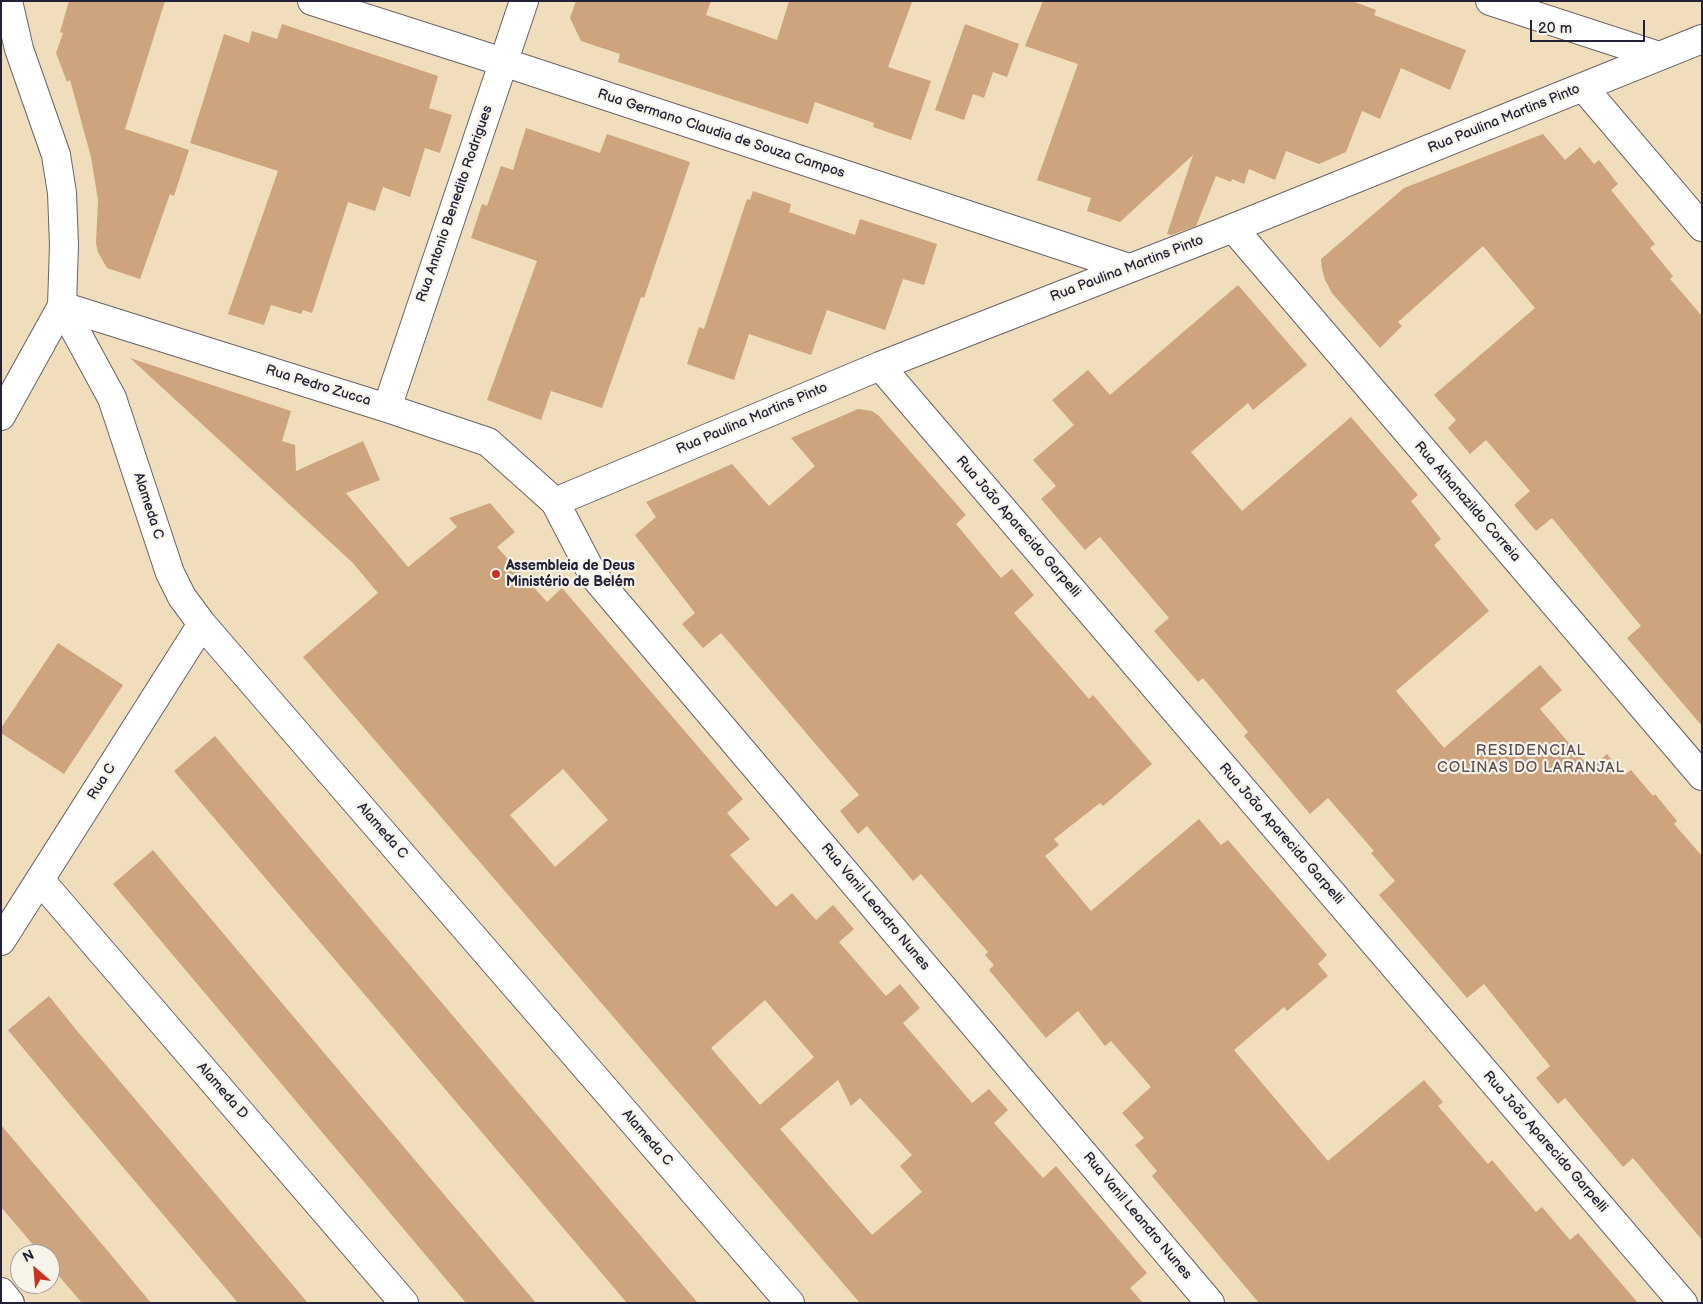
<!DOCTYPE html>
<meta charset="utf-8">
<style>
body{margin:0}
#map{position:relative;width:1703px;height:1304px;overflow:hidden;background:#efddbc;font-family:"Balsamiq Sans",sans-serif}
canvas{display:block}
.frame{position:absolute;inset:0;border:2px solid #22223b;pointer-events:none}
.north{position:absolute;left:10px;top:1244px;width:50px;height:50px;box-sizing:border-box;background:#f7f3e8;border:1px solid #a29fa3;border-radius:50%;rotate:333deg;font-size:14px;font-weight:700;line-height:20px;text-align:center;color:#22223b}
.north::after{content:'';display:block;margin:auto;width:18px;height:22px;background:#c8321e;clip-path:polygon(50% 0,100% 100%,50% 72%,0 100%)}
.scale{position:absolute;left:1530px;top:20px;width:115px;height:22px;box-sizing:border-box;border:2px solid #22223b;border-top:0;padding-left:6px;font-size:15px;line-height:18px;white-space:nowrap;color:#22223b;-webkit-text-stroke:4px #f7f3e8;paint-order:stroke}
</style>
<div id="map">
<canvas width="1703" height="1304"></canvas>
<div class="frame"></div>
<div class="north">N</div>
<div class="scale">20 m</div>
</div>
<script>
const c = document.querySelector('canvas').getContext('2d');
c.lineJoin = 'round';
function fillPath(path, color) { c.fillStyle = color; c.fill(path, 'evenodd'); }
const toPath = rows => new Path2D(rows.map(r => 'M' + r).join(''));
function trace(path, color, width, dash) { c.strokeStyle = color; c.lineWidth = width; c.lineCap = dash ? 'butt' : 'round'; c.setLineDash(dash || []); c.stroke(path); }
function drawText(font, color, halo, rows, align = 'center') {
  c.font = font + ' "Balsamiq Sans",sans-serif'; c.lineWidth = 4.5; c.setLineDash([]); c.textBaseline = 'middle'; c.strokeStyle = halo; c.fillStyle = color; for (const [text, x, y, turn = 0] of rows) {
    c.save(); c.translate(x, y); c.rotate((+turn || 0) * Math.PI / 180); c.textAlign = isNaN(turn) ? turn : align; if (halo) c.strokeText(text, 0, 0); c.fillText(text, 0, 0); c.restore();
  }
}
const building = toPath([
 [69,1,165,1,125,129,189,150,174,196,170,194,140,279,107,268,98,252,96,243,98,200,91,157,70,80,67,82,56,53,63,33,60,32],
 [576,1,711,1,706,15,777,40,789,1,912,2,888,67,931,81,911,140,873,127,874,123,815,102,808,124,618,62,620,54,581,41,570,18],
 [1043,1,1352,1,1376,10,1374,15,1466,50,1450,90,1401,68,1380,119,1362,111,1346,152,1319,164,1286,151,1275,180,1249,169,1244,184,1232,179,1231,182,1216,176,1196,226,1171,235,1167,234,1193,155,1120,222,1087,211,1091,198,1037,180,1078,64,1025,46],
 [282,24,438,76,429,108,452,115,440,153,425,148,410,197,383,187,375,211,348,202,312,313,303,310,301,314,271,305,264,325,228,314,278,171,190,143,224,34,249,43,252,31,277,39],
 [965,24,1019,44,1007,77,993,72,984,98,973,94,964,120,935,110],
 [526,128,600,153,607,134,690,162,644,298,641,297,602,408,551,391,541,420,487,400,537,261,471,238,482,204,487,206,501,166,513,170],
 [1543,134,1565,160,1580,147,1594,164,1599,160,1618,184,1611,190,1655,244,1650,248,1673,276,1670,279,1702,316,1702,726,1627,638,1641,626,1552,518,1536,531,1514,505,1530,491,1486,440,1470,454,1448,428,1456,420,1434,395,1535,308,1483,246,1398,322,1402,326,1380,348,1332,293,1325,280,1322,269,1321,259,1404,188],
 [753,191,791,204,789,212,855,235,860,219,937,244,924,285,903,279,885,330,827,310,811,355,749,334,734,380,687,364,699,327,704,329,747,199,750,200],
 [1238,285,1307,365,1253,410,1248,403,1191,452,1242,511,1351,417,1418,495,1411,501,1441,539,1434,545,1489,611,1396,691,1444,748,1540,665,1562,690,1540,709,1590,768,1607,754,1624,775,1631,770,1653,796,1655,794,1677,821,1674,824,1702,856,1702,1240,1633,1158,1623,1167,1565,1098,1558,1104,1536,1078,1550,1066,1484,984,1467,998,1379,895,1395,881,1371,853,1374,851,1328,798,1310,814,1244,736,1248,732,1203,678,1198,682,1154,631,1169,618,1100,537,1085,550,1041,499,1056,486,1033,460,1074,425,1052,400,1088,370,1110,395],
 [130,358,291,411,282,441,295,445,296,471,363,441,380,480,346,493,408,567,457,527,449,518,490,503,515,532,497,547,547,602,562,588,743,799,727,813,750,839,730,855,776,907,792,893,816,920,833,905,854,929,839,942,886,996,900,984,920,1008,903,1023,972,1103,989,1089,1008,1110,994,1123,1043,1178,1056,1166,1147,1273,1130,1288,1143,1303,860,1303,303,657,378,593,353,563],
 [563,769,608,820,555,867,510,815],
 [765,1000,814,1057,760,1105,711,1048],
 [838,1080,851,1106,860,1098,912,1155,900,1166,922,1192,872,1235,780,1129],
 [858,409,872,411,879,416,966,515,956,524,1001,578,1012,569,1034,595,1014,613,1089,699,1093,695,1152,764,1103,806,1100,803,1054,839,1059,845,1045,856,1091,911,1199,819,1221,845,1228,840,1327,955,1318,964,1328,976,1287,1011,1284,1007,1234,1050,1328,1161,1424,1080,1443,1102,1438,1106,1488,1164,1492,1160,1536,1212,1542,1207,1570,1240,1578,1233,1638,1303,1259,1303,1152,1176,1157,1171,1135,1145,1144,1138,1122,1113,1151,1087,1111,1041,1105,1046,1078,1011,1046,1038,989,970,994,965,985,955,988,952,921,874,913,881,867,826,858,834,840,811,859,795,721,633,703,648,682,624,695,613,635,535,656,517,646,502,732,464,769,506,815,466,791,438],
 [58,643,123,685,64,774,1,733,1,728],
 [215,736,527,1103,698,1303,627,1303,394,1029,174,771],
 [153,850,281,1002,536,1303,466,1303,113,884],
 [49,996,78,1032,308,1303,238,1303,67,1101,8,1030],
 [1,1125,112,1256,151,1303,82,1303,59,1276,50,1265,50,1254,41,1254,1,1207]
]);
const minor = toPath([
 [312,1,503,62,1129,268],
 [1490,1,1659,56],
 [1583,87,1702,227],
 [1233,228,1702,776],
 [62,306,387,408,488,442,555,502,593,575,1210,1303],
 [62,306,112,398,170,573,182,597,202,624,790,1303],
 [880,366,1683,1303],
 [387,408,524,1],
 [1,416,62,306,64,245,62,193,56,155,19,49,8,1],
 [555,502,880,366,1233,228,1702,39],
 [40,880,404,1303],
 [1,941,202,624],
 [1,1292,10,1303]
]);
const markers = [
 [496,574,5,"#c8321e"]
];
const streetNames = [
 ["Rua Paulina Martins Pinto",1504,119,-22],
 ["Rua Germano Claudia de Souza Campos",721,134,18],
 ["Rua Antonio Benedito Rodrigues",455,204,-71],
 ["Rua Paulina Martins Pinto",1127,269,-21],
 ["Rua Pedro Zucca",318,386,17],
 ["Rua Paulina Martins Pinto",752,419,-23],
 ["Rua Athanazildo Correia",1467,502,49],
 ["Alameda C",148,506,72],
 ["Rua João Aparecido Garpelli",1018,527,49],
 ["Rua C",102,782,-58],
 ["Alameda C",382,831,49],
 ["Rua João Aparecido Garpelli",1281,834,49],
 ["Rua Vanil Leandro Nunes",875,907,50],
 ["Alameda D",222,1091,49],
 ["Alameda C",647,1138,49],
 ["Rua João Aparecido Garpelli",1545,1142,49],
 ["Rua Vanil Leandro Nunes",1137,1216,50]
];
const poiNames = [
 ["Assembleia de Deus",506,566],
 ["Ministério de Belém",506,582]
];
const neighbourhoodNames = [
 ["RESIDENCIAL",1531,751],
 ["COLINAS DO LARANJAL",1531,768]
];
fillPath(building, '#cda47d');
trace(minor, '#6a6368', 30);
trace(minor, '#fff', 28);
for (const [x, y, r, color] of markers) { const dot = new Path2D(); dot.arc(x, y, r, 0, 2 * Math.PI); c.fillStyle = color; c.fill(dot); trace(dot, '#f7f3e8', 2); }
drawText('14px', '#22223b', '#f7f3e8', streetNames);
drawText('bold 14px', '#22223b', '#f7f3e8', poiNames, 'left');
c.letterSpacing = '1px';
drawText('15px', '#5e5052', '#f7f3e8', neighbourhoodNames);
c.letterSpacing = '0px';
</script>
